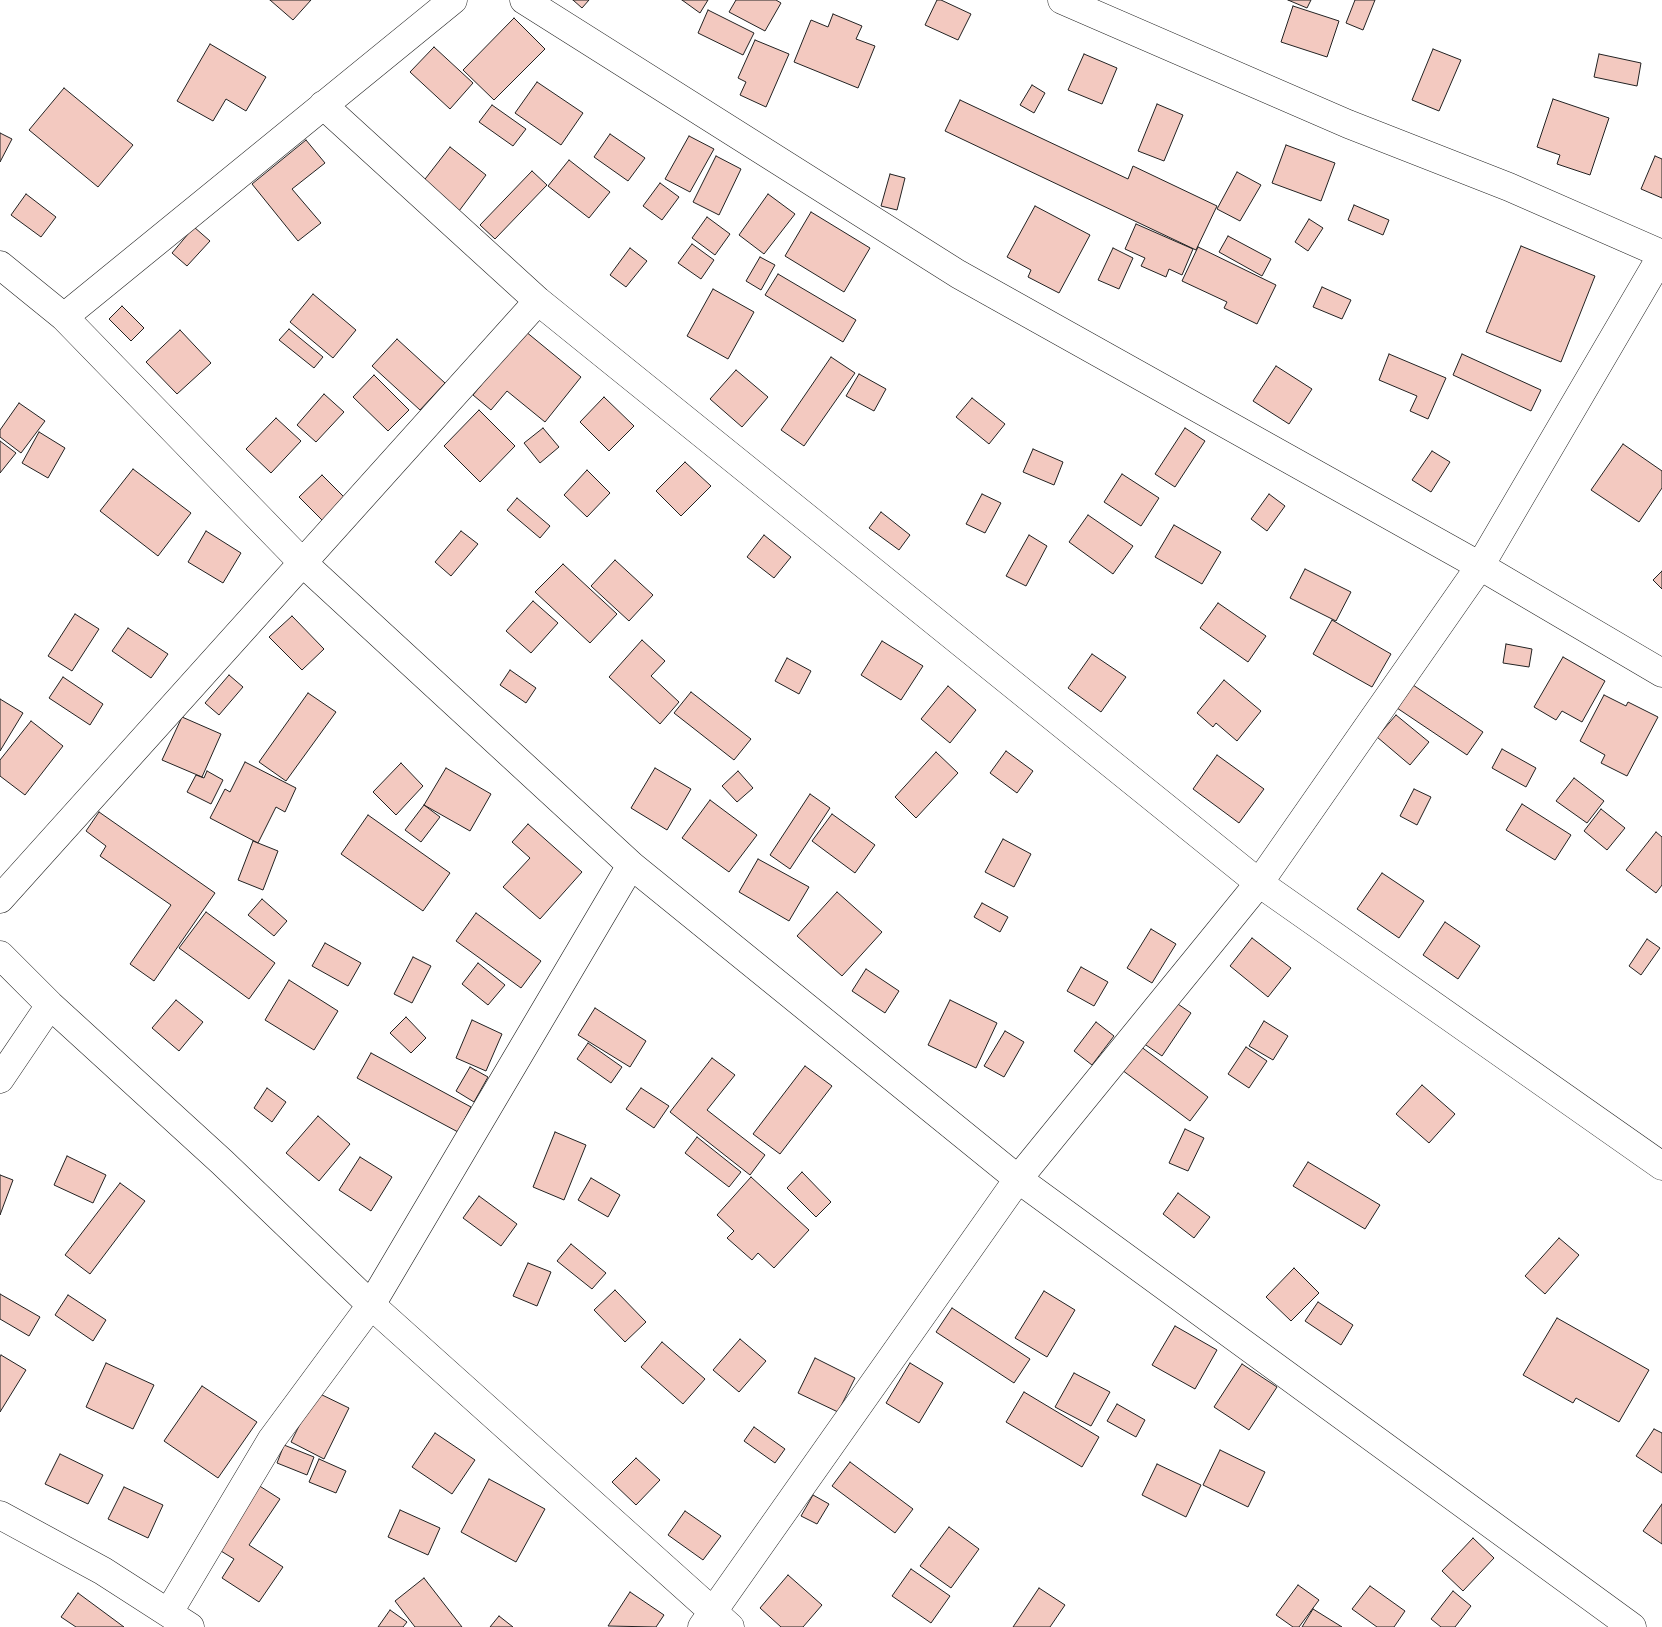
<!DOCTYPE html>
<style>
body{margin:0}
canvas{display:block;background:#fff}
</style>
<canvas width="1662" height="1627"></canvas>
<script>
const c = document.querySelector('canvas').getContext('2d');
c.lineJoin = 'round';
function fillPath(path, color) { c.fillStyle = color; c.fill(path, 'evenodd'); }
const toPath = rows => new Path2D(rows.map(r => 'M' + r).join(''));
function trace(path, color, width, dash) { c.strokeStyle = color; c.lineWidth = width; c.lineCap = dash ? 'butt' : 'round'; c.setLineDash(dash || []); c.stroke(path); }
const building = toPath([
 [270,0,311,0,293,20,270,0],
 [573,0,589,0,582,8,573,0],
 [682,0,708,0,700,13,682,0],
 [736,0,776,0,781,3,765,31,729,12,736,0],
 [937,0,941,0,971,14,958,40,925,25,937,0],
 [1288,0,1311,0,1307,8,1288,0],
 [1355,0,1375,0,1363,30,1346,23,1355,0],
 [1293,6,1339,21,1327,57,1281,42,1293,6],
 [708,10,754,33,743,55,698,33,708,10],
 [833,14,862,26,856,39,875,46,858,88,794,62,811,20,828,27,833,14],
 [514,18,545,49,494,100,463,70,514,18],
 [755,40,789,54,766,107,740,95,746,82,738,78,755,40],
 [210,44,266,77,246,111,226,99,213,121,177,101,210,44],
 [434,47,473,83,450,109,410,72,434,47],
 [1433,49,1461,60,1439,111,1412,100,1433,49],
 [1084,54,1117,68,1102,104,1068,90,1084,54],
 [1599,54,1641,63,1637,86,1594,77,1599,54],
 [537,82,583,113,561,145,515,113,537,82],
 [1032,85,1045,93,1034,113,1020,105,1032,85],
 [64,88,133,145,98,187,29,130,64,88],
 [1553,99,1609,118,1590,175,1557,164,1560,155,1537,147,1553,99],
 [960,100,1128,179,1133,166,1217,206,1196,250,945,131,960,100],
 [1157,104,1183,115,1164,161,1138,151,1157,104],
 [492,105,526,129,513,146,479,122,492,105],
 [0,133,12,139,0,162,0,133],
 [610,134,645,158,628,181,594,157,610,134],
 [689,136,714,149,690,192,665,179,689,136],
 [306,140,325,163,292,189,321,223,298,241,252,184,306,140],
 [1286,145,1335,163,1321,201,1272,183,1286,145],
 [450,147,486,175,459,211,422,183,450,147],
 [716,156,741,169,719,215,693,202,716,156],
 [1655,156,1662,159,1662,198,1641,189,1655,156],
 [569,160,610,192,589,218,548,186,569,160],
 [532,171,547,185,495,239,480,225,532,171],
 [1237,172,1261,185,1240,221,1217,209,1237,172],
 [890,174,905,178,897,210,881,206,890,174],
 [660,183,679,197,662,220,643,206,660,183],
 [26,194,56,217,41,237,11,215,26,194],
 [768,194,795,214,764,254,739,235,768,194],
 [1354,205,1389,220,1383,235,1348,220,1354,205],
 [1035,206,1090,235,1059,293,1028,277,1031,270,1007,257,1035,206],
 [811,212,870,248,844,292,785,256,811,212],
 [707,217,730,234,715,255,692,238,707,217],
 [1309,219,1323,228,1308,251,1295,242,1309,219],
 [1136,224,1193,249,1182,275,1169,269,1166,277,1141,266,1145,258,1125,249,1136,224],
 [194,227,210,241,187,266,172,253,194,227],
 [1228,236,1271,259,1262,276,1219,252,1228,236],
 [692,244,714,260,701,279,678,263,692,244],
 [1521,246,1595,276,1561,362,1486,332,1521,246],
 [1198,247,1276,285,1257,324,1224,308,1227,302,1182,281,1198,247],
 [630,248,647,261,626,287,610,275,630,248],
 [1113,248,1133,258,1119,289,1098,280,1113,248],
 [760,257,775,265,761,290,746,281,760,257],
 [778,274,856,320,843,342,765,295,778,274],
 [1322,287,1351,300,1342,319,1313,307,1322,287],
 [713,289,754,312,728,359,687,336,713,289],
 [313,294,356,330,333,358,290,322,313,294],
 [122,306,144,328,131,341,109,319,122,306],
 [289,329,323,357,314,368,279,340,289,329],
 [180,330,211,363,177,394,146,362,180,330],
 [525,331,581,377,545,422,507,391,491,410,473,395,525,331],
 [397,339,445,383,420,410,372,366,397,339],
 [1389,354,1446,378,1428,419,1410,411,1417,396,1379,380,1389,354],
 [1462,354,1541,390,1531,411,1453,375,1462,354],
 [831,357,855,373,804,446,781,430,831,357],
 [1276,366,1312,389,1289,424,1253,401,1276,366],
 [736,370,768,397,742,427,710,399,736,370],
 [859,374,886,389,874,411,846,396,859,374],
 [374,375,409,410,388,431,353,397,374,375],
 [324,394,344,412,316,442,297,425,324,394],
 [604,397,634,426,609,451,580,422,604,397],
 [972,398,1005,424,989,444,956,417,972,398],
 [19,403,45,421,21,453,0,437,0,430,19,403],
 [479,410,515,446,480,482,444,446,479,410],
 [276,418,301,441,271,473,246,449,276,418],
 [543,428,559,447,540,463,524,443,543,428],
 [1185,428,1205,441,1175,487,1155,474,1185,428],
 [39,432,65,448,48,478,22,463,39,432],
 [0,441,16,453,0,473,0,441],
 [1623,444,1662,471,1662,488,1639,522,1591,490,1623,444],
 [1033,449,1063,462,1054,485,1023,472,1033,449],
 [1432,451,1450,462,1431,492,1412,480,1432,451],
 [685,462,711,486,681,516,656,491,685,462],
 [133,469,191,513,158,556,100,511,133,469],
 [587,470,610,493,587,517,564,495,587,470],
 [1122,474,1159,498,1141,526,1104,502,1122,474],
 [322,475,350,503,327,525,299,497,322,475],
 [982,494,1001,503,985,533,966,524,982,494],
 [1269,494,1285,506,1267,531,1251,519,1269,494],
 [517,498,550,526,540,538,507,510,517,498],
 [881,512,910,535,899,550,869,528,881,512],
 [1088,515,1133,546,1113,574,1069,542,1088,515],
 [1174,525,1221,552,1202,584,1155,557,1174,525],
 [206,531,241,553,223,583,188,562,206,531],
 [461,531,478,544,451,576,435,562,461,531],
 [764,535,791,557,774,578,747,557,764,535],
 [1029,535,1047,546,1026,586,1006,576,1029,535],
 [615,560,653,595,629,621,591,586,615,560],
 [563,564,617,614,590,643,535,592,563,564],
 [1305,569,1351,592,1336,621,1290,598,1305,569],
 [1662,571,1662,589,1653,580,1662,571],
 [533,601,558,623,531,653,506,631,533,601],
 [1218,603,1266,636,1248,662,1200,628,1218,603],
 [75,614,99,629,72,671,48,656,75,614],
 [292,616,324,649,302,670,269,637,292,616],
 [1332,620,1391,654,1372,687,1313,654,1332,620],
 [128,628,168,654,151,678,112,651,128,628],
 [642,640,665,661,651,676,679,702,660,724,609,677,642,640],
 [882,641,923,666,901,700,861,675,882,641],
 [1506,644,1532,649,1529,667,1503,663,1506,644],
 [1092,654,1126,677,1101,712,1068,688,1092,654],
 [1563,657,1605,681,1582,722,1562,711,1556,720,1534,707,1563,657],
 [787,658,811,671,799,694,775,681,787,658],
 [510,670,536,688,526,703,500,685,510,670],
 [229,675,243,687,219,715,205,703,229,675],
 [63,677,103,704,90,725,49,698,63,677],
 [1224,680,1261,711,1237,741,1216,723,1213,727,1197,713,1224,680],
 [1413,685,1483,732,1467,755,1397,708,1413,685],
 [948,686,976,710,950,743,921,719,948,686],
 [691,692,751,739,734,760,674,713,691,692],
 [308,693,336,712,286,781,259,762,308,693],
 [1604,695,1626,706,1628,702,1658,717,1627,776,1601,763,1605,755,1580,741,1604,695],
 [0,699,23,713,0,751,0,699],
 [1396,715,1429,742,1410,765,1377,737,1396,715],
 [182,717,221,734,202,777,162,760,182,717],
 [31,721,63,746,25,795,0,776,0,760,31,721],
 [1502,749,1536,768,1526,787,1492,768,1502,749],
 [1006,751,1033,771,1017,793,990,773,1006,751],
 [936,752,958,773,916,818,895,797,936,752],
 [1217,755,1264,789,1239,823,1193,789,1217,755],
 [245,762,296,788,285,812,276,807,258,843,210,818,225,789,230,792,245,762],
 [401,763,423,786,396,815,373,792,401,763],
 [446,768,491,794,470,831,424,805,446,768],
 [655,768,691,789,667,830,631,808,655,768],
 [207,771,223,780,211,804,187,792,196,775,204,778,207,771],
 [738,771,753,788,737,802,722,786,738,771],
 [1574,778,1604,801,1587,823,1556,801,1574,778],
 [1414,789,1431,797,1417,825,1400,816,1414,789],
 [810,794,830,808,790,869,770,855,810,794],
 [710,800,757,835,729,872,682,838,710,800],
 [1522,804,1571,835,1555,860,1506,830,1522,804],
 [424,805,440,817,421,842,405,830,424,805],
 [1601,809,1625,828,1607,850,1584,831,1601,809],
 [99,812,215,893,154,981,130,964,171,905,100,856,106,846,86,831,99,812],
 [832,814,875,845,855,873,812,841,832,814],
 [368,815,450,873,423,911,341,854,368,815],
 [528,824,582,872,540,919,503,887,530,858,512,842,528,824],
 [1656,832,1662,837,1662,885,1656,893,1626,870,1656,832],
 [1003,839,1031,854,1014,887,985,872,1003,839],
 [253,841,278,851,263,890,238,880,253,841],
 [758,859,809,887,789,921,739,892,758,859],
 [1382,873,1424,901,1399,938,1357,909,1382,873],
 [837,892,882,932,842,976,797,936,837,892],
 [262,899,287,921,274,936,248,915,262,899],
 [982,903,1008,917,1000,932,974,917,982,903],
 [206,912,275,963,249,999,179,948,206,912],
 [476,913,541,961,521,988,456,941,476,913],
 [1445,922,1480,946,1458,979,1423,955,1445,922],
 [1151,929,1176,944,1152,983,1127,968,1151,929],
 [1252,938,1291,968,1268,997,1230,966,1252,938],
 [1647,939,1660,948,1641,975,1629,966,1647,939],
 [325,943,361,963,348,986,312,966,325,943],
 [413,957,431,966,412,1003,394,994,413,957],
 [478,963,505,985,488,1005,462,984,478,963],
 [1081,967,1108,982,1094,1006,1067,991,1081,967],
 [866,969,899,991,885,1013,852,991,866,969],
 [289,980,338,1011,314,1050,265,1020,289,980],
 [176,1000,203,1022,179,1051,152,1028,176,1000],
 [950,1000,997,1023,976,1068,928,1045,950,1000],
 [1172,1000,1191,1013,1162,1056,1143,1043,1172,1000],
 [595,1008,646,1041,630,1067,578,1035,595,1008],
 [406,1017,426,1038,411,1053,390,1033,406,1017],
 [472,1020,502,1034,486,1071,456,1058,472,1020],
 [1264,1021,1288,1036,1273,1060,1249,1046,1264,1021],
 [1096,1022,1114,1036,1092,1065,1074,1051,1096,1022],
 [1005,1031,1024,1042,1004,1077,984,1066,1005,1031],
 [588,1043,622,1067,611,1083,577,1059,588,1043],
 [1140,1046,1208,1097,1190,1121,1122,1070,1140,1046],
 [1246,1047,1267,1061,1249,1088,1228,1074,1246,1047],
 [371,1053,471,1107,458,1132,357,1078,371,1053],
 [712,1058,735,1075,707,1110,765,1155,750,1175,670,1112,712,1058],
 [805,1066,832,1086,780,1154,753,1134,805,1066],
 [470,1067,488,1077,474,1102,456,1091,470,1067],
 [1422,1085,1455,1114,1429,1143,1396,1114,1422,1085],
 [267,1088,286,1102,272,1122,254,1108,267,1088],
 [641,1088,669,1106,654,1128,626,1109,641,1088],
 [318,1116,350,1144,319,1181,286,1153,318,1116],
 [1185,1129,1204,1138,1188,1171,1169,1163,1185,1129],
 [555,1132,586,1145,564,1200,533,1187,555,1132],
 [697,1137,741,1172,729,1187,685,1153,697,1137],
 [67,1156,106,1175,93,1203,54,1185,67,1156],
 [360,1157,392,1177,371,1211,339,1190,360,1157],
 [1308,1162,1380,1205,1365,1229,1293,1186,1308,1162],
 [802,1172,831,1202,816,1217,787,1188,802,1172],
 [0,1175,13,1180,0,1215,0,1175],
 [751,1177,809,1230,774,1268,758,1253,752,1260,727,1238,734,1231,717,1215,751,1177],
 [591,1178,620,1195,608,1217,578,1200,591,1178],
 [120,1183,145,1201,90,1274,65,1255,120,1183],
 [1178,1193,1210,1217,1194,1238,1163,1214,1178,1193],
 [479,1196,517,1224,501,1246,463,1218,479,1196],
 [1559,1238,1579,1255,1545,1294,1525,1276,1559,1238],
 [571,1244,606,1273,592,1289,557,1261,571,1244],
 [528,1263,551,1272,537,1306,513,1296,528,1263],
 [1294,1268,1319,1293,1291,1321,1266,1297,1294,1268],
 [615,1290,646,1322,625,1342,594,1310,615,1290],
 [1044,1291,1075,1310,1047,1357,1015,1338,1044,1291],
 [0,1294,40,1317,29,1336,0,1319,0,1294],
 [68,1295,106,1320,93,1341,55,1315,68,1295],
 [1318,1302,1353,1325,1341,1345,1305,1321,1318,1302],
 [952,1308,1030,1359,1014,1383,936,1332,952,1308],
 [1557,1318,1649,1370,1619,1422,1576,1398,1573,1403,1523,1375,1557,1318],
 [1175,1326,1217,1350,1195,1389,1152,1365,1175,1326],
 [740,1339,766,1361,739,1392,713,1370,740,1339],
 [662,1342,705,1379,683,1404,641,1367,662,1342],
 [1,1355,26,1370,0,1412,0,1357,1,1355],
 [815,1358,855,1378,838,1412,798,1393,815,1358],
 [106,1363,154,1385,133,1429,86,1407,106,1363],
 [910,1363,943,1383,919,1423,886,1403,910,1363],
 [1242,1364,1277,1387,1249,1430,1214,1407,1242,1364],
 [1074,1373,1110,1392,1091,1426,1055,1407,1074,1373],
 [202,1386,257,1422,218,1478,164,1441,202,1386],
 [316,1392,349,1408,324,1459,291,1442,316,1392],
 [1024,1392,1099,1437,1082,1467,1006,1422,1024,1392],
 [1117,1404,1145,1420,1136,1437,1107,1421,1117,1404],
 [754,1427,785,1449,775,1463,744,1441,754,1427],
 [1654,1429,1662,1433,1662,1473,1636,1456,1654,1429],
 [435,1433,475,1460,452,1494,412,1467,435,1433],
 [284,1445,314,1457,307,1475,277,1463,284,1445],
 [1220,1450,1265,1472,1248,1507,1203,1485,1220,1450],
 [60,1454,103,1475,88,1504,45,1484,60,1454],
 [636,1458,660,1480,636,1505,612,1482,636,1458],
 [319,1459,346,1471,336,1493,309,1482,319,1459],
 [850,1462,913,1509,895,1533,832,1486,850,1462],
 [1157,1464,1201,1485,1186,1517,1142,1495,1157,1464],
 [489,1479,545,1509,516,1562,461,1532,489,1479],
 [258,1485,280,1499,249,1545,283,1567,259,1602,222,1578,234,1559,216,1548,258,1485],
 [124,1487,163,1505,148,1538,108,1519,124,1487],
 [813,1495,829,1504,817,1524,801,1516,813,1495],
 [1662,1504,1662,1544,1643,1531,1662,1504],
 [400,1510,440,1528,428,1555,388,1537,400,1510],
 [685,1511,721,1536,703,1560,668,1535,685,1511],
 [949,1527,979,1549,951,1588,920,1566,949,1527],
 [1473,1538,1494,1558,1463,1591,1442,1571,1473,1538],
 [911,1569,950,1596,931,1623,892,1596,911,1569],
 [788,1575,822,1605,803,1627,781,1627,760,1608,788,1575],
 [424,1578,462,1627,415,1627,395,1601,424,1578],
 [1298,1585,1319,1600,1299,1627,1293,1627,1276,1615,1298,1585],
 [1370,1586,1405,1611,1394,1627,1377,1627,1352,1609,1370,1586],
 [1039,1588,1065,1605,1050,1627,1013,1627,1039,1588],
 [1453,1591,1471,1606,1455,1627,1441,1627,1431,1619,1453,1591],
 [630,1592,664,1615,656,1627,608,1626,630,1592],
 [78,1593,124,1627,76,1627,61,1617,78,1593],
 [1313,1609,1342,1627,1302,1627,1313,1609],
 [390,1610,407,1622,403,1627,378,1627,390,1610],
 [499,1616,513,1627,490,1627,499,1616]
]);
const street = toPath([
 [524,0,958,274,1480,566,1662,673],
 [1062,0,1348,124,1509,187,1662,254],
 [323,105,538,301,1259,883,1662,1166],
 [0,265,64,317,303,563,631,865,1018,1179,1632,1627],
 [64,317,453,0],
 [0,899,538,301],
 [0,955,50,1005,222,1162,371,1305,730,1627],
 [0,1079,50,1005],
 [0,1515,103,1571,190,1627],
 [169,1612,272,1439,371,1305,631,865],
 [702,1627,1018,1179,1259,883,1480,566,1662,255]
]);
fillPath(building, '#f3c9c0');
trace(building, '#222', 1);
trace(street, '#222', 29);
trace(street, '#fff', 28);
</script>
